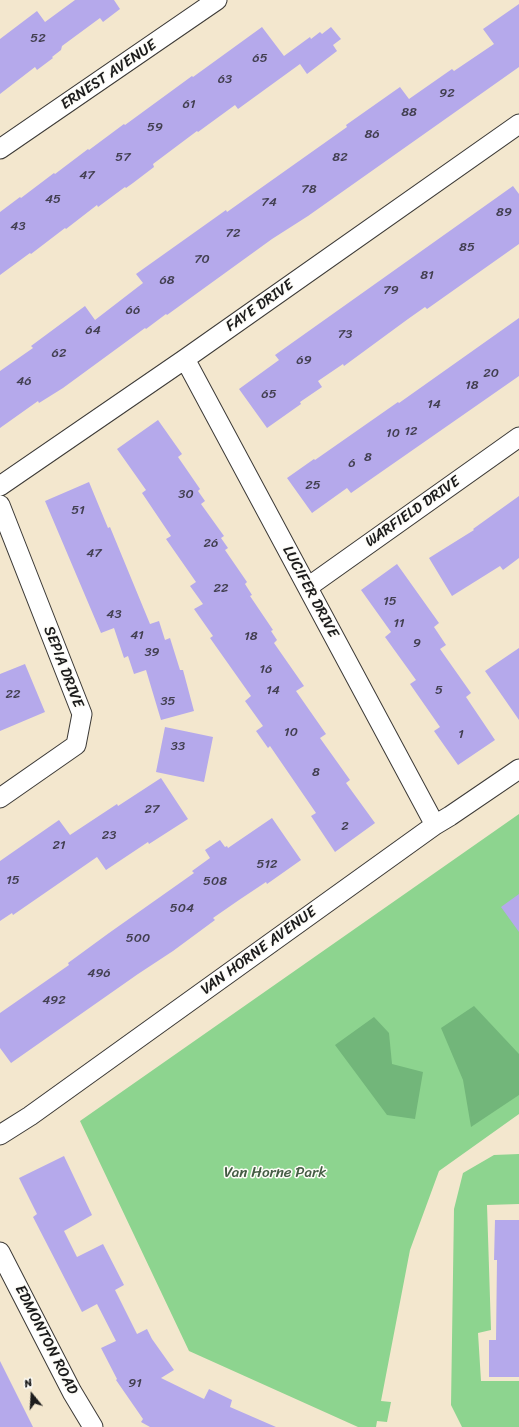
<!DOCTYPE html>
<style>
body{margin:0}
#map{position:relative;width:519px;height:1427px;overflow:hidden;background:#f3e7ce;font-family:Sriracha,sans-serif}
canvas{display:block}
.north{position:absolute;left:12px;top:1375px;width:40px;height:40px;-webkit-text-stroke:3px #fdfcf7;paint-order:stroke;rotate:342deg;font-size:11px;font-weight:700;line-height:16px;text-align:center;color:#1c1c1c}
.north::after{content:'';display:block;margin:auto;width:14px;height:18px;background:#1c1c1c;clip-path:polygon(50% 0,100% 100%,50% 72%,0 100%)}
</style>
<div id="map">
<canvas width="519" height="1427"></canvas>
<div class="north">N</div>
</div>
<script>
const c = document.querySelector('canvas').getContext('2d');
c.lineJoin = 'round';
function fillPath(path, color) { c.fillStyle = color; c.fill(path, 'evenodd'); }
const toPath = rows => new Path2D(rows.map(r => 'M' + r).join(''));
function trace(path, color, width, dash) { c.strokeStyle = color; c.lineWidth = width; c.lineCap = dash ? 'butt' : 'round'; c.setLineDash(dash || []); c.stroke(path); }
function drawText(font, color, halo, rows, align = 'center') {
  c.font = font + ' Sriracha,sans-serif'; c.lineWidth = 3; c.setLineDash([]); c.textBaseline = 'middle'; c.strokeStyle = halo; c.fillStyle = color; for (const [text, x, y, turn = 0] of rows) {
    c.save(); c.translate(x, y); c.rotate((+turn || 0) * Math.PI / 180); c.textAlign = isNaN(turn) ? turn : align; if (halo) c.strokeText(text, 0, 0); c.fillText(text, 0, 0); c.restore();
  }
}
const green = toPath([
 [519,814,519,1114,439,1171,410,1250,381,1401,391,1402,387,1422,377,1421,376,1427,358,1427,189,1351,80,1121],
 [519,1154,519,1204,487,1205,491,1330,478,1333,481,1381,519,1381,519,1427,462,1427,451,1405,454,1209,463,1173,494,1155]
]);
const forest = toPath([
 [474,1006,519,1054,519,1095,471,1127,463,1080,441,1028],
 [374,1017,389,1033,392,1064,423,1072,415,1119,387,1115,335,1045]
]);
const building = toPath([
 [75,0,114,0,120,9,103,22,100,18,62,46,61,50,52,57,53,58,37,70,35,67,0,94,0,39,37,11,45,22],
 [519,4,519,67,308,216,272,239,167,315,166,314,146,329,145,328,63,388,39,403,38,401,0,428,0,371,33,348,31,346,85,306,95,320,143,283,136,274,226,210,227,212,347,127,346,125,400,87,409,99,452,69,454,71,494,44,483,29],
 [262,27,284,56,310,37,311,39,320,32,322,34,331,27,341,39,333,45,337,51,307,74,300,64,238,109,235,105,198,132,197,131,153,164,154,167,133,183,126,188,125,187,98,207,97,205,66,229,65,228,31,254,30,253,0,275,0,212,20,197,21,198,54,173,55,174,88,149,89,150,124,124,125,125,192,76,193,77],
 [513,186,519,194,519,244,427,309,425,307,408,319,344,366,343,364,318,381,322,387,300,402,301,404,267,428,239,389,279,360,275,355],
 [519,318,519,376,351,493,347,488,312,513,287,478,314,459,315,460,398,402,399,403],
 [158,420,182,454,178,457,200,489,198,491,205,501,201,504,224,536,221,538,228,548,225,550,247,582,245,584,252,595,250,596,273,630,271,631,277,640,274,643,304,686,296,691,326,734,320,738,350,780,346,783,375,823,335,852,311,816,316,813,270,746,268,748,256,731,263,726,245,701,251,696,210,638,213,636,194,609,203,604,190,586,196,582,166,539,171,536,142,493,146,490,117,449],
 [89,482,108,528,110,527,150,624,159,621,165,640,170,638,180,670,183,670,194,711,161,720,146,670,134,674,128,656,124,658,114,628,101,633,45,501],
 [519,496,519,558,503,570,500,566,452,596,429,558,474,530,473,529],
 [397,564,439,623,434,627,446,645,440,649,471,693,466,697,495,740,458,765,434,731,440,727,410,684,416,680,385,637,391,632,361,590],
 [519,648,519,720,485,671],
 [25,664,45,712,0,731,0,674],
 [165,727,213,737,204,782,156,772],
 [161,778,188,819,149,844,148,842,106,870,97,857,13,915,12,913,0,921,0,861,59,820,70,835,117,804,118,806],
 [272,818,301,860,267,884,266,882,239,900,213,918,215,920,173,951,138,974,11,1063,0,1048,0,1013,69,965,68,963,109,933,194,873,192,871,210,858,205,850,220,840,225,847,227,846,228,848],
 [519,894,519,932,501,907],
 [64,1156,92,1215,64,1231,77,1257,103,1244,124,1285,115,1290,137,1334,147,1329,152,1339,174,1370,161,1378,204,1399,209,1389,232,1400,230,1407,276,1427,150,1427,141,1422,143,1419,116,1380,117,1379,101,1348,116,1341,97,1304,82,1312,33,1217,37,1214,19,1178],
 [495,1220,519,1220,519,1377,489,1377,489,1340,496,1340,497,1260,494,1260],
 [0,1361,33,1427,0,1427]
]);
const minor = toPath([
 [0,149,217,0],
 [185,359,435,825],
 [0,486,185,359,519,124],
 [0,505,82,714,76,745,0,798],
 [308,587,519,437],
 [0,1135,30,1116,435,825,450,816,519,769],
 [0,1252,72,1392,93,1427]
]);
const numberNames = [
 ["52",38,39],
 ["65",260,59],
 ["63",225,80],
 ["92",447,94],
 ["61",189,105],
 ["88",409,113],
 ["59",155,128],
 ["86",372,135],
 ["57",123,158],
 ["82",340,158],
 ["47",87,176],
 ["78",309,190],
 ["45",53,200],
 ["74",269,203],
 ["89",504,213],
 ["43",18,227],
 ["72",233,234],
 ["85",467,248],
 ["70",202,260],
 ["81",427,276],
 ["68",167,281],
 ["79",391,291],
 ["66",133,311],
 ["64",93,331],
 ["73",345,335],
 ["62",59,354],
 ["69",304,361],
 ["20",491,374],
 ["46",24,382],
 ["18",472,386],
 ["65",269,395],
 ["14",434,405],
 ["12",411,432],
 ["10",393,434],
 ["8",368,458],
 ["6",352,464],
 ["25",313,486],
 ["30",186,495],
 ["51",78,511],
 ["26",211,544],
 ["47",94,554],
 ["22",221,589],
 ["15",390,602],
 ["43",114,615],
 ["11",399,624],
 ["41",137,636],
 ["18",251,637],
 ["9",417,644],
 ["39",152,653],
 ["16",266,670],
 ["14",273,691],
 ["5",439,691],
 ["22",13,695],
 ["35",168,702],
 ["10",291,733],
 ["1",461,735],
 ["33",178,747],
 ["8",316,773],
 ["27",152,810],
 ["2",345,827],
 ["23",109,836],
 ["21",59,846],
 ["512",267,865],
 ["15",13,881],
 ["508",215,882],
 ["504",182,909],
 ["500",138,939],
 ["496",99,974],
 ["492",54,1001],
 ["91",135,1384]
];
const streetNames = [
 ["ERNEST AVENUE",109,75,-34],
 ["FAYE DRIVE",260,306,-35],
 ["WARFIELD DRIVE",413,512,-35],
 ["LUCIFER DRIVE",310,592,62],
 ["SEPIA DRIVE",63,667,69],
 ["VAN HORNE AVENUE",259,951,-36],
 ["EDMONTON ROAD",46,1340,63]
];
const parkNames = [
 ["Van Horne Park",275,1173]
];
fillPath(green, '#8dd48f');
fillPath(forest, '#72b67a');
fillPath(building, '#b5a9eb');
trace(minor, '#3c3a37', 21);
trace(minor, '#fff', 19);
drawText('13px', '#423f50', null, numberNames);
drawText('15px', '#1c1c1c', '#fdfcf7', streetNames);
drawText('15px', '#445c44', '#fdfcf7', parkNames);
</script>
